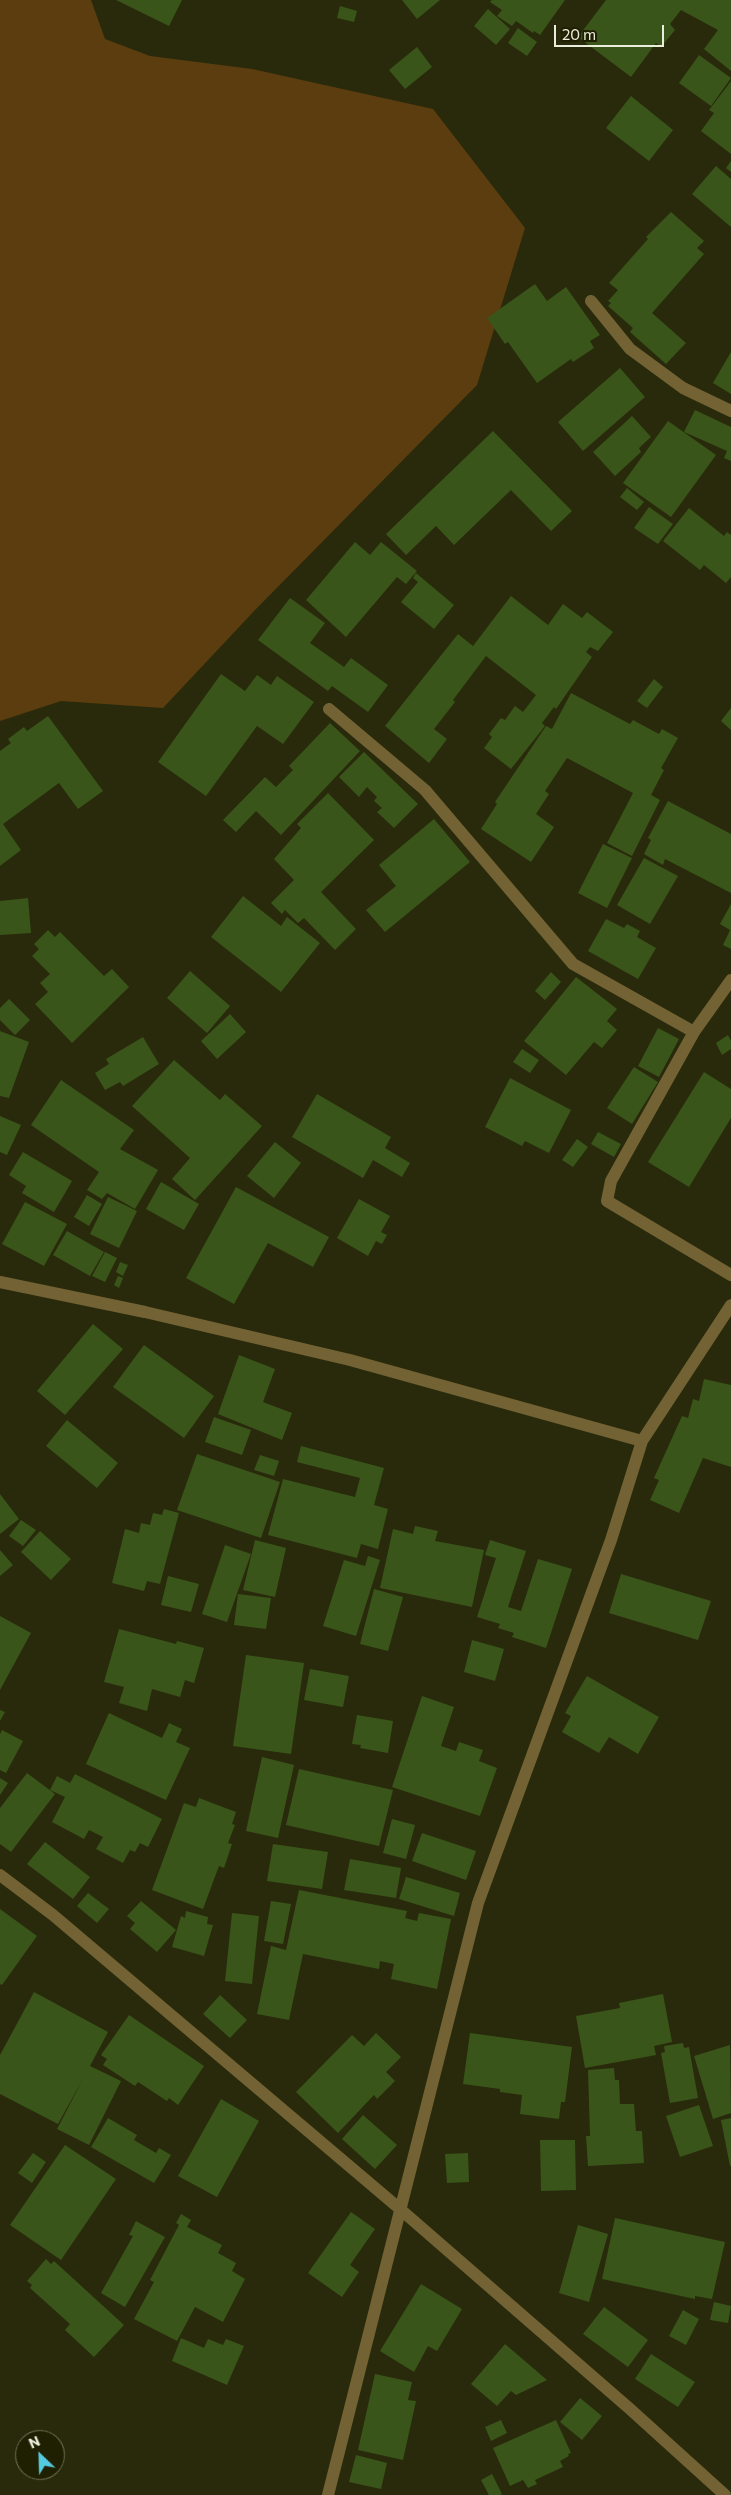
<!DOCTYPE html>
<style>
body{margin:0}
#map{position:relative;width:731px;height:2495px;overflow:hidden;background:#292a0b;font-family:Commissioner,sans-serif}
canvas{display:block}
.north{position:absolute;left:15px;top:2430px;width:50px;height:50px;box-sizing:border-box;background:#1f2002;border:1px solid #717259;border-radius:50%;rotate:336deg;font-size:14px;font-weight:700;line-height:20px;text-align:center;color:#eceedc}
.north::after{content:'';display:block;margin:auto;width:18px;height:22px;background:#54cade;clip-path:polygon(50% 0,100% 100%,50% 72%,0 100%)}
.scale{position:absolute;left:554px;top:25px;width:110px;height:22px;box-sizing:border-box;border:2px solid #eceedc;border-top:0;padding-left:6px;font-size:15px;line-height:18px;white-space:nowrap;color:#eceedc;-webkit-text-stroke:4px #1f2002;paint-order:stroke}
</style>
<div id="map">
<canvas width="731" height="2495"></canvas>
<div class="north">N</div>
<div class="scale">20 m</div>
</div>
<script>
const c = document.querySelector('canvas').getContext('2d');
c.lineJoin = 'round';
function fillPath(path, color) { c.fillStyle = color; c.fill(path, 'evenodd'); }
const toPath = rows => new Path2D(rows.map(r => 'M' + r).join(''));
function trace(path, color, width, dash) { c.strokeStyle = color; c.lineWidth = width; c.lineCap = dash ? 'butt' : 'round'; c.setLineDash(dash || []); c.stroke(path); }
const green = toPath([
 [0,0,91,0,105,39,150,56,252,69,433,109,525,228,477,385,256,609,163,708,61,701,0,721]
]);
const building = toPath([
 [116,0,182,0,169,26],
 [402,0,440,0,417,19],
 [492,0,565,0,540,35,534,31,533,33,516,21,512,26,497,16,502,10,490,2],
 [606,0,731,0,731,71,704,49,718,30,681,10,670,24,675,30,661,47,656,43,631,77,578,37],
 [340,6,357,11,354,22,337,18],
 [488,9,510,29,496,45,474,26],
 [518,28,537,42,527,56,508,43],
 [417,47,432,67,405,89,389,70],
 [699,55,731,78,711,106,679,83],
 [731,81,731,154,701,131,714,113,709,110],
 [631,96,673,130,649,161,606,128],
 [731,161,731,172,726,168],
 [716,166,731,179,731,227,692,194],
 [671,212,704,241,697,248,704,254,652,313,686,343,666,364,630,332,633,328,608,306,611,303,608,301,618,290,609,283,648,239,646,237],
 [535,284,547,301,566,287,600,335,590,341,594,348,573,362,571,359,537,383,508,342,505,344,487,318],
 [731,352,731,394,713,383],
 [620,368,645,397,583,451,558,422],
 [695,410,731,427,731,461,724,458,727,451,684,432],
 [632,416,651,437,639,448,641,452,615,476,593,452],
 [668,421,716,455,671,517,623,483],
 [493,431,572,511,551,531,511,490,454,545,436,526,406,555,386,534],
 [627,488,644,502,637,510,620,497],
 [649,507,673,524,658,544,634,528],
 [689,508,724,536,727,532,731,535,731,577,726,583,704,565,700,570,663,541],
 [355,542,370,555,381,542,417,571,406,584,397,577,346,637,306,600],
 [416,573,454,605,434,629,401,602,418,582,413,578],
 [511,596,548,625,563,604,582,618,587,612,613,632,598,651,590,647,586,652,592,657,556,709,554,707,542,723,545,726,511,769,484,748,492,737,489,734,501,718,505,720,515,706,523,712,536,695,486,656,453,700,455,702,434,729,447,739,429,763,385,726,458,634,473,646],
 [290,598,325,623,310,643,344,667,351,658,388,685,368,712,332,686,328,691,258,640],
 [221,674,245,691,257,675,271,685,277,676,314,702,283,744,257,726,206,796,158,762],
 [654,679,663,687,647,708,637,701],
 [571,693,630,724,633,720,659,734,662,729,678,738,661,768,664,770,651,795,660,800,632,856,607,843,633,793,567,758,545,791,549,794,536,814,554,827,531,862,481,829,497,804,495,802,546,726,552,729],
 [731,708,731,730,721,721],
 [48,716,103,791,78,809,59,783,3,824,21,850,0,866,0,751,11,743,8,739,24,727,27,731],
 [330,723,360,751,281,835,256,811,236,832,223,820,265,777,276,787,293,770,289,766],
 [364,752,418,804,394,828,377,812,382,808,374,801,377,797,367,787,359,797,339,777],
 [328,793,374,840,321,892,356,929,335,950,304,918,298,923,285,910,282,914,271,903,294,880,274,859,301,828,297,824],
 [668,801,731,834,731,893,665,859,663,865,644,854,651,840,648,838],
 [434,819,470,862,385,932,366,910,396,886,379,865],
 [603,844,632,858,607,908,578,893],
 [644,858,678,876,650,924,617,905],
 [243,896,281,926,287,917,320,943,281,992,211,937],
 [28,898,31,933,0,935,0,901],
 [731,904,731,949,723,945,730,930,720,924],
 [606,919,624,928,627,924,640,931,637,937,656,948,638,979,588,951],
 [48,930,55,937,60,932,104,976,112,969,129,987,72,1043,35,1004,48,992,40,983,50,974,32,956,39,949,34,944],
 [190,971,230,1006,207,1033,167,998],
 [551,972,561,982,545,1000,535,991],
 [576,977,617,1009,607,1021,617,1030,602,1048,594,1042,566,1075,524,1041],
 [9,999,30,1020,15,1035,0,1020,0,1008],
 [230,1014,246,1032,217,1059,201,1041],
 [658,1028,679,1039,659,1077,638,1066],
 [0,1031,29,1042,9,1098,0,1096],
 [728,1035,731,1041,731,1049,722,1055,716,1043],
 [143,1037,159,1064,123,1086,120,1082,105,1090,95,1073,109,1064,106,1059],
 [522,1049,539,1060,530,1073,513,1062],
 [174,1060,220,1100,225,1094,262,1126,195,1200,172,1179,190,1158,132,1106],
 [634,1067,658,1082,632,1124,607,1108],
 [704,1072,731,1089,731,1118,689,1187,648,1162],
 [510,1078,571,1110,549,1153,525,1141,522,1146,485,1127],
 [61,1080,134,1130,120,1149,158,1170,135,1209,107,1193,102,1199,87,1190,99,1172,31,1125],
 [317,1094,391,1137,385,1148,410,1163,402,1177,373,1160,363,1178,292,1137],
 [0,1116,21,1125,7,1155,0,1152],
 [598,1132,621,1144,614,1157,591,1144],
 [577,1139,588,1147,573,1167,562,1160],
 [275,1142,301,1163,274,1198,247,1176],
 [23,1152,72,1181,54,1212,22,1193,26,1186,9,1175],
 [161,1182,199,1204,184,1230,146,1209],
 [236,1187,329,1237,313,1267,268,1243,234,1304,186,1278],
 [87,1195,102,1204,89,1226,74,1217],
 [108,1197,137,1211,119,1248,90,1234],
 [359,1199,390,1216,381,1232,387,1235,382,1244,376,1241,368,1256,337,1238],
 [25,1202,67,1224,44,1266,2,1244],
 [67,1231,104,1252,90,1276,53,1255],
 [105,1252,117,1258,105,1282,92,1276],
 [120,1262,128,1265,123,1276,116,1272],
 [118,1276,123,1278,119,1288,114,1285],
 [93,1324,123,1349,65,1415,37,1391],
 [144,1345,214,1396,184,1438,113,1387],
 [239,1355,275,1369,263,1402,292,1413,282,1440,218,1414],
 [704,1379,731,1385,731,1467,703,1458,679,1513,650,1500,659,1480,654,1478,682,1416,688,1418,693,1399,699,1401],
 [214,1417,251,1430,242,1455,205,1442],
 [67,1420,118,1463,97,1488,46,1446],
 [301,1446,384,1468,374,1505,388,1509,378,1549,361,1544,357,1558,268,1535,283,1479,355,1497,360,1478,297,1462],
 [197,1454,280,1482,261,1538,177,1510],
 [260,1455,279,1461,274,1476,254,1470],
 [0,1494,19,1519,0,1534],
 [164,1509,179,1513,160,1584,147,1581,144,1591,112,1583,125,1529,139,1533,141,1523,150,1525,153,1513,162,1515],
 [21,1520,36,1530,23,1546,9,1536],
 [415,1526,438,1531,435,1541,484,1550,472,1607,380,1588,393,1529,413,1534],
 [40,1531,71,1559,51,1580,21,1552],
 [255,1540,286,1548,275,1597,243,1590],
 [490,1540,526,1551,508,1607,521,1611,538,1559,572,1569,546,1648,512,1637,514,1633,498,1628,500,1624,477,1617,496,1558,485,1555],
 [225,1545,251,1554,227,1622,202,1614],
 [0,1550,13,1565,0,1576],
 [368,1556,380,1560,356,1636,323,1626,344,1560,365,1566],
 [621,1574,711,1601,698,1640,609,1613],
 [168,1576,199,1584,191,1612,161,1605],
 [374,1589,403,1597,388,1651,360,1644],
 [238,1594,271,1598,266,1629,234,1625],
 [0,1616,31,1633,0,1690],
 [119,1629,176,1644,177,1641,204,1648,194,1683,185,1680,180,1697,152,1689,147,1711,119,1703,124,1687,104,1682],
 [472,1640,504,1649,495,1681,464,1672],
 [246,1655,304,1663,291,1754,233,1746],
 [310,1669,349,1676,343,1707,304,1700],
 [587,1676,659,1717,638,1754,609,1737,599,1753,562,1732,571,1716,565,1713],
 [422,1696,454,1707,441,1746,456,1751,459,1742,483,1750,479,1761,497,1768,480,1816,392,1787],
 [0,1710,5,1712,0,1721],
 [109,1713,162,1738,169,1723,182,1729,176,1742,190,1748,166,1800,86,1764],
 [357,1715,393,1721,388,1753,360,1748,361,1745,352,1744],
 [2,1730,23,1741,6,1773,0,1770,0,1734],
 [262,1757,294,1765,278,1838,246,1831],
 [299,1769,393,1790,379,1846,286,1825],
 [27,1773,55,1794,11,1852,0,1844,0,1808],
 [75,1774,162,1819,148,1847,140,1843,135,1852,130,1850,123,1863,96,1849,103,1837,89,1830,84,1839,52,1822,65,1797,50,1790,57,1776,70,1783],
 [0,1778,8,1783,0,1795],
 [199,1798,236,1812,232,1824,235,1825,228,1843,232,1844,224,1868,219,1866,203,1909,152,1890,184,1803,196,1807],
 [392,1819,415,1825,406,1859,383,1853],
 [422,1833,476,1851,466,1880,412,1861],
 [45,1842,90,1877,73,1899,27,1864],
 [273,1844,328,1852,322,1889,267,1881],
 [350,1859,401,1868,396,1898,344,1890],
 [406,1877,460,1893,454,1916,399,1899],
 [299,1890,407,1911,405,1918,417,1921,419,1913,451,1919,437,1989,391,1979,394,1964,380,1961,379,1969,303,1954,289,2020,257,2014,271,1946,286,1950],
 [88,1893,109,1909,97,1923,77,1906],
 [141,1901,176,1930,157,1952,130,1929,135,1923,127,1916],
 [271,1901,291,1904,283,1944,264,1941],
 [0,1909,37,1936,2,1985,0,1984],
 [186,1911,208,1917,207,1924,213,1925,204,1956,172,1947,181,1916,185,1918],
 [232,1913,259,1916,252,1984,225,1981],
 [34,1992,108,2032,90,2066,121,2081,89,2145,57,2129,83,2079,58,2124,0,2094,0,2055],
 [663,1994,672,2042,654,2046,656,2055,585,2068,576,2016,620,2008,619,2003],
 [220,1995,247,2020,230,2038,203,2014],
 [129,2015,204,2066,178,2105,169,2098,167,2101,138,2082,135,2086,103,2065,107,2059,101,2055],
 [376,2033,401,2057,386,2072,395,2081,377,2099,374,2095,338,2133,296,2092,352,2035,364,2046],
 [470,2033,572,2047,565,2102,561,2102,559,2119,520,2114,522,2095,500,2092,500,2089,463,2084],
 [683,2043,684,2048,689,2047,698,2098,670,2103,661,2053,665,2052,664,2046],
 [730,2045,731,2113,713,2119,694,2056],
 [614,2068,615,2080,619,2080,620,2104,634,2104,636,2131,642,2131,644,2163,588,2166,586,2136,590,2136,588,2070],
 [221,2099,259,2121,217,2197,178,2176],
 [699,2105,713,2146,680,2157,666,2116],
 [363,2115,397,2145,375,2169,342,2139],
 [108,2118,137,2135,134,2140,156,2153,159,2148,171,2155,154,2183,91,2147],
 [731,2118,731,2166,730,2166,721,2120],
 [540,2140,575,2140,576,2190,541,2191],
 [65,2145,116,2179,61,2260,10,2225],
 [33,2153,46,2162,32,2183,18,2173],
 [468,2153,469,2182,447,2183,445,2154],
 [351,2212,375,2229,350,2265,359,2272,342,2297,308,2273],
 [181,2214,191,2220,187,2227,222,2245,218,2253,236,2263,232,2271,245,2279,223,2322,195,2307,177,2341,134,2319,154,2282,150,2280,179,2225,176,2223],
 [615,2218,725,2242,712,2299,695,2296,695,2299,602,2279],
 [136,2221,165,2237,125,2307,101,2293,133,2236,129,2235],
 [578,2225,608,2234,589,2302,559,2293],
 [46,2259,51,2264,54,2261,124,2325,94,2357,65,2330,70,2324,30,2288,32,2285,27,2281],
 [421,2284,462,2309,437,2351,428,2346,414,2372,380,2351],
 [714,2302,731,2306,728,2323,710,2320],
 [604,2307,648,2340,628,2367,583,2334],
 [683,2310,699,2319,686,2345,669,2336],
 [181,2338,204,2348,208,2339,223,2345,226,2339,244,2346,227,2385,172,2361],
 [505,2344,547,2380,516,2395,511,2391,497,2406,471,2384],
 [651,2354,695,2382,678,2407,635,2379],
 [375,2374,412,2382,408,2400,416,2401,403,2460,358,2450],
 [580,2398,602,2416,582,2440,560,2422],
 [501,2420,507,2433,491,2441,485,2427],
 [556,2420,571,2453,568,2454,569,2456,560,2461,563,2467,535,2480,537,2484,528,2488,523,2480,510,2486,493,2448],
 [356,2455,387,2463,381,2489,349,2482],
 [492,2474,502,2494,500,2495,489,2495,481,2480]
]);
const minor = toPath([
 [591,301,630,349,683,388,731,411],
 [329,709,425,790,573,964,694,1032],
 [731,980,694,1032,611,1181,607,1201,731,1275],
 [0,1282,145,1312,350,1360,642,1441],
 [0,1875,53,1915,400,2209,630,2409,725,2495],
 [328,2495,478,1903,611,1540,642,1441,731,1305]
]);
fillPath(green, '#5c3d0f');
fillPath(building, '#39551a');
trace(minor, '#736334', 12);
</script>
